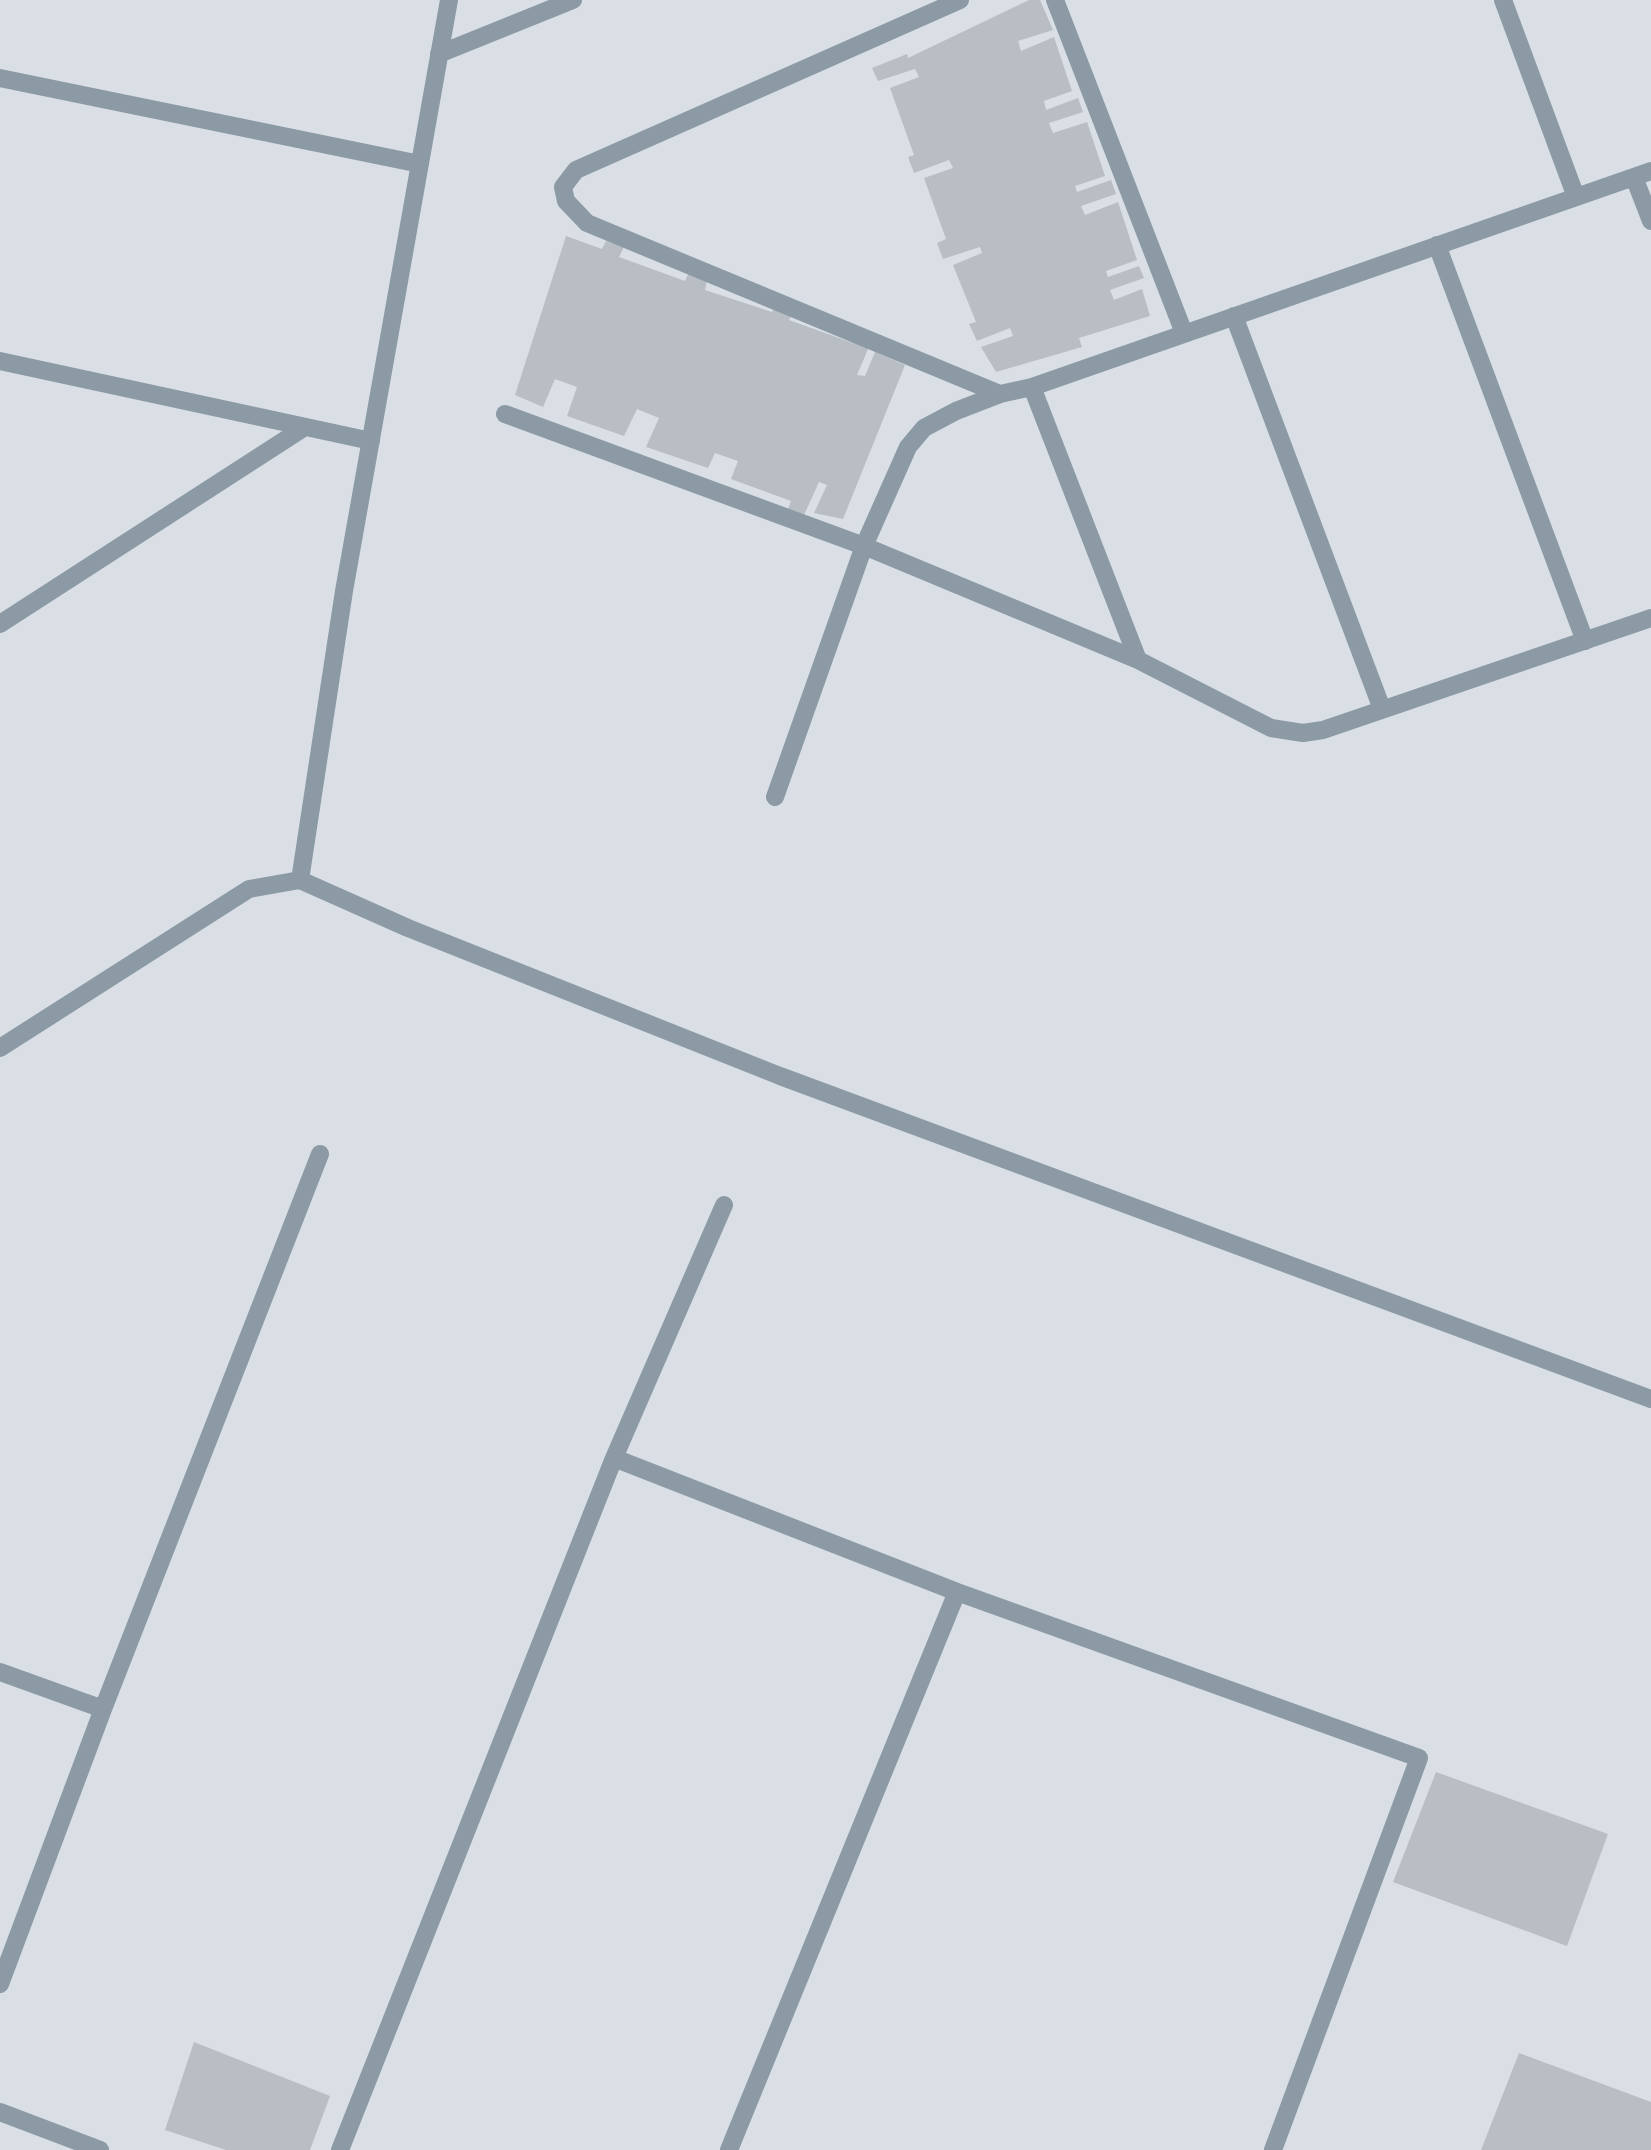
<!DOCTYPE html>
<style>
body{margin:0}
canvas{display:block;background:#d9dfe5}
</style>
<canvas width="1651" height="2150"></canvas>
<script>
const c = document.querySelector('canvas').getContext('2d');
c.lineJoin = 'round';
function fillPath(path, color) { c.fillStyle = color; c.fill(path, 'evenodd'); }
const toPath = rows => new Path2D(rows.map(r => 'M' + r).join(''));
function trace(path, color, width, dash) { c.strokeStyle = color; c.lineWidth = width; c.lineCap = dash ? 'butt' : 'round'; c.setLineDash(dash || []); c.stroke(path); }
const building = toPath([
 [1029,0,1040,0,1053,30,1018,41,1021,51,1054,37,1072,91,1044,101,1046,110,1078,98,1083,112,1049,123,1053,133,1087,122,1105,176,1075,186,1077,192,1111,180,1116,194,1081,206,1085,215,1118,202,1137,260,1106,271,1108,277,1139,266,1144,278,1110,290,1114,300,1142,289,1150,316,1079,338,1082,347,996,372,981,347,1013,336,1010,328,977,341,969,324,976,322,953,265,982,253,980,247,943,259,937,243,946,239,924,178,953,168,949,160,914,173,908,157,914,155,890,88,919,77,915,69,878,81,872,68,907,54,908,58],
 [566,236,602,249,606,241,624,247,619,257,685,281,689,272,707,281,705,290,772,312,775,304,794,311,789,320,853,343,855,336,871,342,857,375,865,376,875,352,905,365,843,519,814,513,827,485,819,482,804,515,788,509,791,501,731,479,738,461,715,453,708,468,646,447,659,418,637,409,624,436,567,416,577,387,555,379,543,407,515,395],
 [1436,1772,1608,1834,1567,1946,1393,1882],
 [194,2042,330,2096,310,2150,226,2150,165,2130],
 [1519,2053,1651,2102,1651,2150,1481,2150]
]);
const minor = toPath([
 [960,0,576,170,563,187,566,201,587,223,1000,394],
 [1055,0,1184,333],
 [1503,0,1576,197],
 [439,54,573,0],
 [0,78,420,164],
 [1634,177,1651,221],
 [1437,245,1585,641],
 [1234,316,1382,709],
 [0,361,371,441],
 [1032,387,1138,660],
 [505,414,864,546,1138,660,1271,728,1303,733,1323,730,1651,618],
 [0,624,305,427],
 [775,797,864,546,908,447,924,428,956,411,1000,394,1032,387,1651,171],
 [300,880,344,591,449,0],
 [0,1048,249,889,300,880,408,928,780,1076,1651,1399],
 [614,1458,957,1592,1419,1758,1273,2150],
 [0,1672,103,1709],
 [0,1984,103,1709,320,1154],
 [0,2112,100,2150],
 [340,2150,614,1458,724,1205],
 [729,2150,957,1592]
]);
fillPath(building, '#b9bec4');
trace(minor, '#8b9aa4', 18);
</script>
